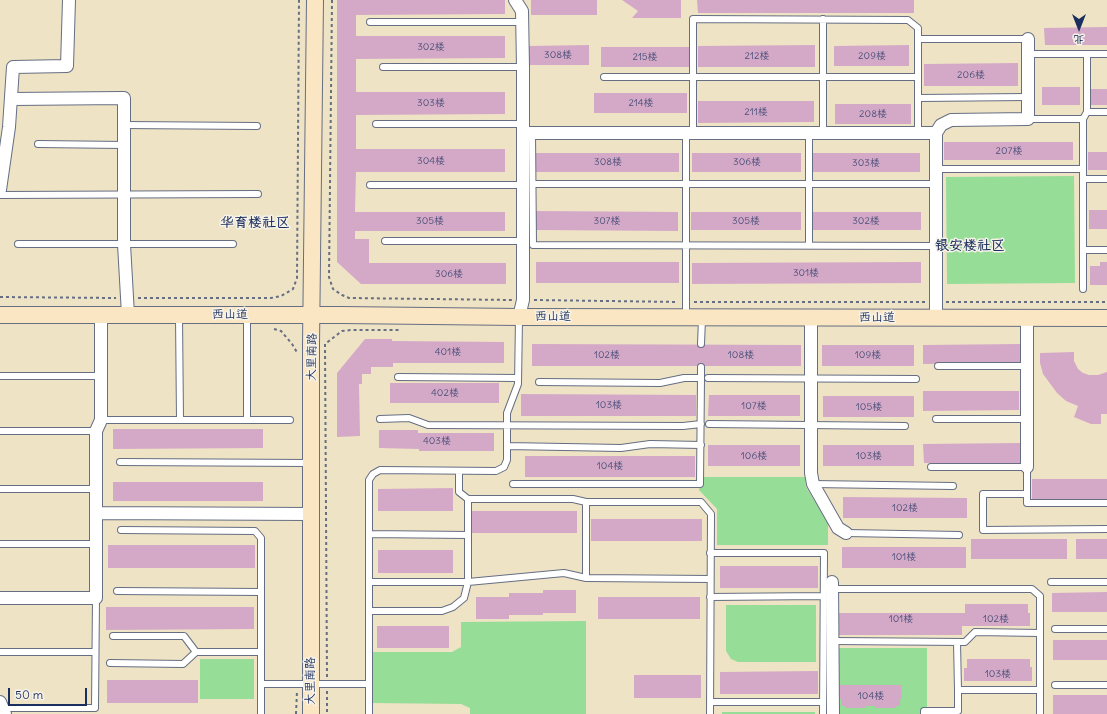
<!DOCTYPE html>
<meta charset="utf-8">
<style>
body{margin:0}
#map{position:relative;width:1107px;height:714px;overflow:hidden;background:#efe3c5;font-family:Delius,"LXGW WenKai TC",sans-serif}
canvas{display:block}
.north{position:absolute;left:1059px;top:8px;width:40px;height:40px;-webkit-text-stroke:3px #f7f3e8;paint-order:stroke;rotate:180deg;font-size:11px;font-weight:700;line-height:16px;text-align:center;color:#1b2f5e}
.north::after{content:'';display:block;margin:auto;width:14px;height:18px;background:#1b2f5e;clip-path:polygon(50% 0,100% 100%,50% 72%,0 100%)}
.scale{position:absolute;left:8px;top:688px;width:79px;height:18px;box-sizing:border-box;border:2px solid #1b2f5e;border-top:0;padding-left:5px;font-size:12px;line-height:14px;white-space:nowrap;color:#1b2f5e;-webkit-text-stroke:3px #f7f3e8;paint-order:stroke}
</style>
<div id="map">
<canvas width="1107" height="714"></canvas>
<div class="north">北</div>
<div class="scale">50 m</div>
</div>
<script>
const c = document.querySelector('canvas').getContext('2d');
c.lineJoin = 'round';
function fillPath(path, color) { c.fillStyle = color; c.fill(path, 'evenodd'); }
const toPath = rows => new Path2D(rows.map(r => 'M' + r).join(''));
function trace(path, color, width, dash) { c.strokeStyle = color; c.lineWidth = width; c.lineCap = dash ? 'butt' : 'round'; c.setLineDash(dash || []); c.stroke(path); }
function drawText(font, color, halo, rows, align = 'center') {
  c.font = font + ' Delius,"LXGW WenKai TC",sans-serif'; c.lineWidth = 3; c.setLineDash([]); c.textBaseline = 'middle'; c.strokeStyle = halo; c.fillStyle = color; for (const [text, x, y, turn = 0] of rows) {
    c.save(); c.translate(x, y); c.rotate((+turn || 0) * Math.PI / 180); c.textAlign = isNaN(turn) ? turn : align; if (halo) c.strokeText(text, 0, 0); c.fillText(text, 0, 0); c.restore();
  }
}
const green = toPath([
 [1074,176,1075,283,947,284,946,177],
 [700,477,805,477,806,487,828,523,828,545,717,545,717,509,699,490],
 [726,605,816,605,816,662,738,662,731,659,726,651],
 [586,621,586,714,470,714,470,708,461,704,372,703,373,652,452,652,461,647,461,622],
 [838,648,927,648,927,714,838,714],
 [200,659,254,659,254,699,200,699],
 [722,712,815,712,815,714,722,714]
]);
const building = toPath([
 [337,0,505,0,505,14,356,15,356,36,505,36,505,58,356,59,356,92,505,92,505,114,356,115,356,149,505,149,505,172,356,172,355,212,505,212,505,231,355,231,355,239,369,239,369,263,506,263,506,284,361,284,337,262],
 [531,0,597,0,597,15,531,15],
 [622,0,681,0,681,18,632,18,638,11],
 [697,0,914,0,914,13,698,13],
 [1107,27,1107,45,1045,45,1044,28],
 [589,45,589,65,528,65,528,46],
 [815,45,815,67,698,67,698,46],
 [909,45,909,66,834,66,834,46],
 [601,47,689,47,689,67,601,67],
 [1018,63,1018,86,924,86,924,64],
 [1042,87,1080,87,1080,105,1042,105],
 [1089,89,1107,89,1107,105,1089,105],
 [594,93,687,93,687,113,594,113],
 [698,101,814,101,814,122,698,123],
 [835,104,911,104,911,124,835,124],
 [944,142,1073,142,1073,160,944,160],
 [1088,152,1107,152,1107,170,1088,170],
 [536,153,679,153,679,172,536,172],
 [692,153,801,153,801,172,692,172],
 [811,153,920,153,920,172,811,172],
 [1089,210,1107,210,1107,229,1089,229],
 [535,211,678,212,678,231,535,230],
 [691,212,801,212,801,230,691,230],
 [811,212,921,212,921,230,811,230],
 [536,262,679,262,679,283,536,283],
 [921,262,921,283,692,284,692,263],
 [1100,262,1107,262,1107,285,1090,285,1090,266,1100,266],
 [365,339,392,339,392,341,504,342,504,363,393,363,393,367,371,367,371,374,362,374,362,384,359,384,360,436,337,437,337,373],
 [532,344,801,345,801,366,532,366],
 [1020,344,1020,363,923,364,923,345],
 [822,345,914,345,914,366,822,366],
 [1074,352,1074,361,1078,369,1083,373,1089,375,1098,375,1107,372,1107,414,1101,414,1101,424,1091,424,1074,417,1078,406,1066,401,1057,393,1043,374,1040,363,1040,353],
 [390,383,499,383,499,403,390,403],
 [923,391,1019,391,1019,410,923,411],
 [521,394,696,395,696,416,521,416],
 [709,395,800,395,800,416,708,416],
 [823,396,914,396,914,417,823,417],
 [113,429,263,429,263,448,113,449],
 [379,430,418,430,418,433,494,433,494,451,419,451,419,449,379,448],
 [1020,443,1020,463,924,463,923,444],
 [708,445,800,445,800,466,708,466],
 [823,445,914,445,914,466,823,466],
 [525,456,695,456,695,477,525,477],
 [1032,479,1107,479,1107,499,1032,499],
 [113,482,263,482,263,501,113,501],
 [453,488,453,511,378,511,378,489],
 [843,497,967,498,967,518,843,518],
 [466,511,577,511,577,533,466,533],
 [591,519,702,519,702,541,591,541],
 [971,539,1067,539,1067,559,971,559],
 [1076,539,1107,539,1107,559,1076,559],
 [108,545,255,545,255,568,108,568],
 [842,547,966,547,966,568,842,568],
 [378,550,453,550,453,573,378,573],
 [720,566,818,566,818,588,720,588],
 [543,590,576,590,576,613,543,613,543,615,509,615,509,619,476,619,476,597,509,597,509,593,543,593],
 [1107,592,1107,612,1052,612,1052,593],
 [598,597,700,597,700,619,598,619],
 [965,604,1028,604,1028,613,1030,613,1030,626,962,626,962,635,839,635,839,613,965,613],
 [106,607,254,607,254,629,106,630],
 [377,626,449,626,449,648,377,648],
 [1053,640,1107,640,1107,660,1053,660],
 [967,659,1030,659,1030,667,1032,667,1032,681,964,681,964,668,967,668],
 [818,671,818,694,720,694,720,672],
 [634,675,701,675,701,698,634,698],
 [107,680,198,680,198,703,107,703],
 [840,685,901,685,902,699,900,699,900,706,896,706,896,708,875,708,875,706,865,706,865,708,845,708,845,706,841,706,841,699,839,699],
 [1053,695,1107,695,1107,714,1053,714]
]);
const path = toPath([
 [332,0,329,277,333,289,342,295,349,298,512,300],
 [0,297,116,298],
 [138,298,271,298,281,296,293,289,297,278,299,0],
 [534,300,678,302],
 [694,302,926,302],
 [946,302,1107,302],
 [274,329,281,331,292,344,298,354],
 [327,677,325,344,342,331,351,330,400,330],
 [327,691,327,714],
 [296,714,297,691]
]);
const lane = toPath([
 [823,19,823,133],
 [370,22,522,22],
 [918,39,1028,39],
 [1027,54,1107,54],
 [383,67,523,67],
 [604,77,918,77],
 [918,98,1027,97],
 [1087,112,1107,112],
 [1028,119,1083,119,1083,289],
 [1083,119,1087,112,1087,55],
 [376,124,523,124],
 [124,125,257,126],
 [532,133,533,245,936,246],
 [686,133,686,316],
 [693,133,693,19,908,20,918,28,918,133],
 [809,133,809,245],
 [38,144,124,145],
 [936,169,1083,169],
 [1083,179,1107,179],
 [533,184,936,184],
 [370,185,523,185],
 [0,195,258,194],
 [385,241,523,241],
 [18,244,233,244],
 [1083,250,1107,250],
 [179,316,180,420],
 [247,316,247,420],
 [701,344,702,319],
 [938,366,1027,366],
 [0,376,101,376],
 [398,377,518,378],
 [708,378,916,379],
 [539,382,660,383,684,378,701,378,701,367],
 [380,419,409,418,428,425,683,426,701,424],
 [936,419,1027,419],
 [101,420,290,420],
 [709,424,905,426],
 [0,431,96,431],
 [507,446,621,448,650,444,701,445],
 [120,462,310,463],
 [931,467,1027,467,1027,503,1107,503],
 [459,471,459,492,468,499,573,499,586,502,701,502,711,514,710,714],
 [513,484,700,484,701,378],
 [813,484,953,486],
 [0,489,96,489],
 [1027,494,983,494,983,530,1107,529],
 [586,502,586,578],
 [121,530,255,531,261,538,261,714],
 [846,533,959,535],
 [369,534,468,535],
 [0,544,95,544],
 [710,553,824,553,823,714],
 [369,582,468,582,468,499],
 [1051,582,1107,582],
 [832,589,1032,589,1040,596,1040,714],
 [117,591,261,592],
 [710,597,823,596],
 [369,611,442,611,453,607,464,598,468,582,564,573,586,578,710,579],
 [1055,629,1107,629],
 [832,641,965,642,975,632,1040,633],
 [957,642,958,690],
 [0,652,95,652],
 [196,652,261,652],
 [110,663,183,664,196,652,184,636,113,636],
 [261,684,369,684],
 [1055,685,1107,685],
 [710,702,823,702],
 [3,708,95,708,96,598],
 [369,714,369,480,373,474,380,470,496,471,504,467,507,460,507,413,518,384,519,318],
 [924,714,924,711,958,711,958,690,1040,690]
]);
const street = toPath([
 [515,0,522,11,523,67,523,300,519,317],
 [11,99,124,98,124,244,128,315],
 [523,133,936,133],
 [0,190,9,127,13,67,67,66,69,0],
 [811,318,811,473,813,484,838,528,846,533],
 [936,318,936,133,941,125,951,120,1028,119,1028,39],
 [1027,318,1027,467],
 [96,513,311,514],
 [832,582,833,714],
 [0,598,96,598,96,431,101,420,101,315],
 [0,702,5,714]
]);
const secondary = toPath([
 [0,315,341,315,519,317,1107,318],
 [311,714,311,345,315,0]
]);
const numberNames = [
 ["302楼",431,47],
 ["308楼",558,55],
 ["212楼",757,56],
 ["209楼",872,56],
 ["215楼",645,57],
 ["206楼",971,75],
 ["303楼",431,103],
 ["214楼",641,103],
 ["211楼",756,112],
 ["208楼",873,114],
 ["207楼",1009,151],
 ["304楼",431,161],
 ["308楼",608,162],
 ["306楼",747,162],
 ["303楼",866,163],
 ["305楼",430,221],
 ["307楼",607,221],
 ["305楼",746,221],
 ["302楼",866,221],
 ["301楼",806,273],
 ["306楼",449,274],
 ["401楼",448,352],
 ["102楼",607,355],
 ["108楼",741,355],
 ["109楼",868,355],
 ["402楼",445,393],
 ["103楼",609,405],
 ["107楼",754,406],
 ["105楼",869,407],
 ["403楼",437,441],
 ["106楼",754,456],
 ["103楼",869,456],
 ["104楼",610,466],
 ["102楼",905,508],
 ["101楼",904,557],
 ["101楼",901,619],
 ["102楼",996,619],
 ["103楼",998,674],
 ["104楼",871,696]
];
const streetNames = [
 ["西山道",230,315],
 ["西山道",553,317],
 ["西山道",877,318],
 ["大里南路",312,357,-89],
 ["大里南路",311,681,-90]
];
const quarterNames = [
 ["华育楼社区",255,223],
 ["银安楼社区",970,246]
];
fillPath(green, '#96dd97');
fillPath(building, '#d4a9c7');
trace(lane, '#656e82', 8);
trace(street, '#656e82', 14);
trace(secondary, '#656e82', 18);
trace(path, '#656e82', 2, [3, 3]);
trace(lane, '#fff', 6);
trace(street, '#fff', 12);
trace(secondary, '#fbe6c4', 16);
drawText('10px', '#494e78', null, numberNames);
drawText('12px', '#1b2f5e', '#f7f3e8', streetNames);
drawText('bold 14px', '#1b2f5e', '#f7f3e8', quarterNames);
</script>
